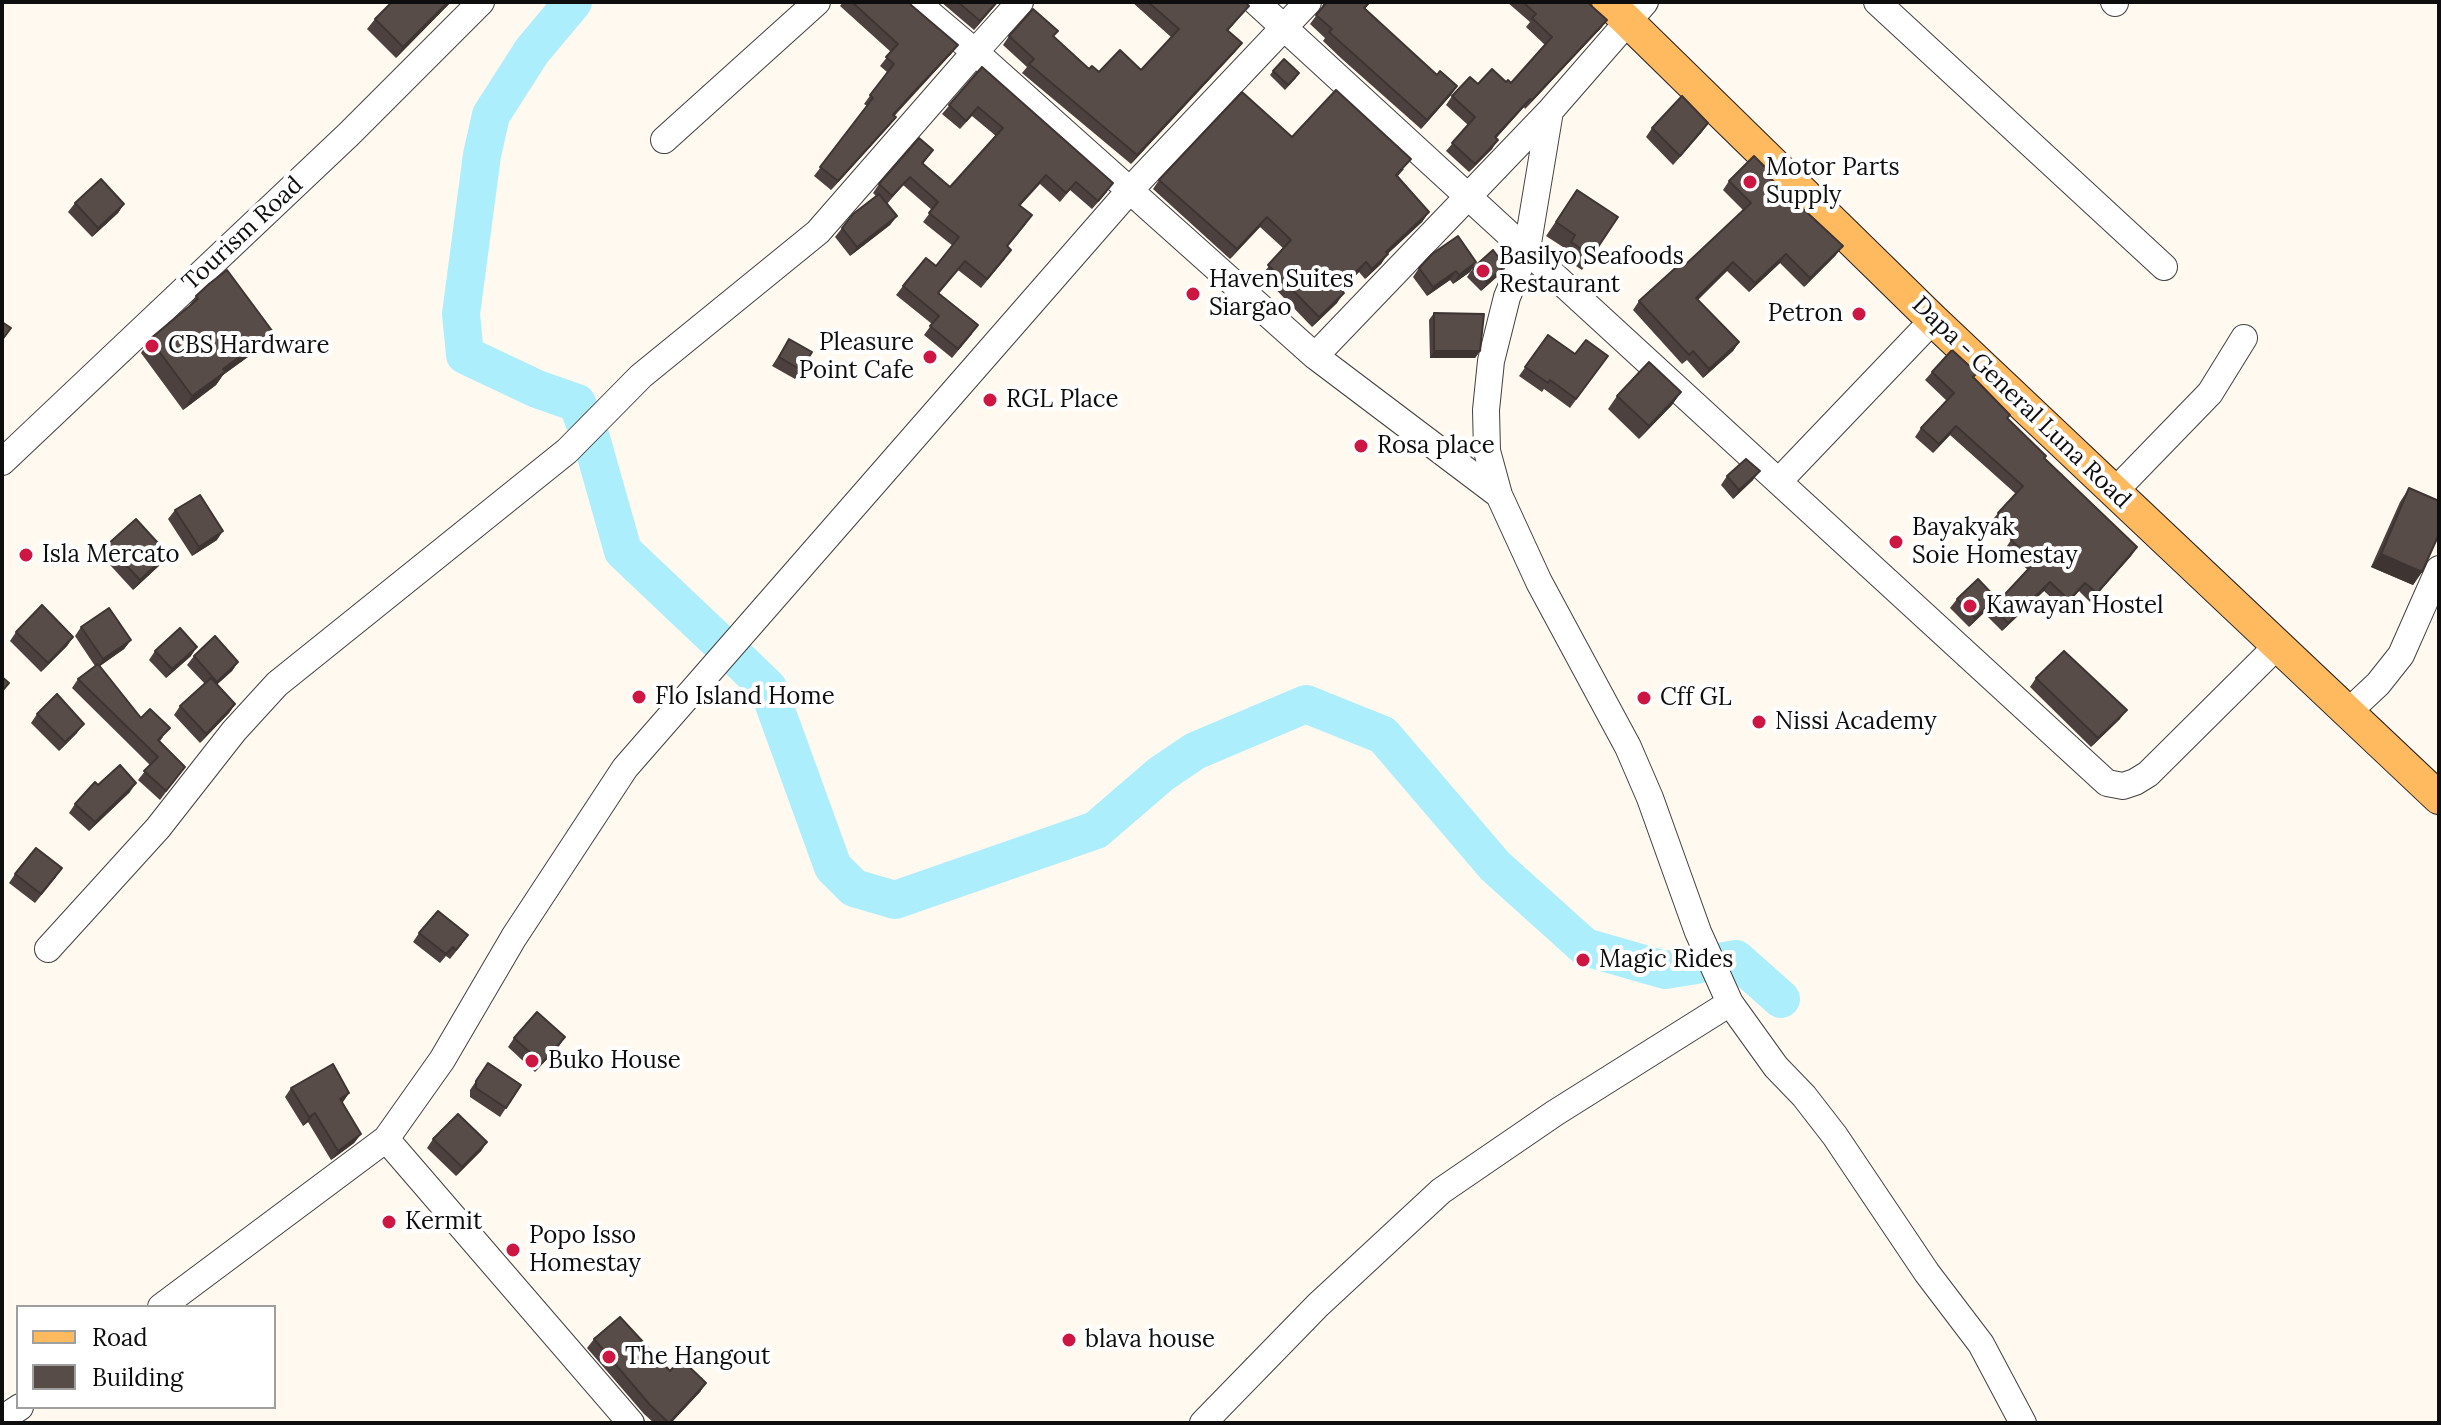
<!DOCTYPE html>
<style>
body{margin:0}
#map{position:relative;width:2441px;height:1425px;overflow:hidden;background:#fff9ef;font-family:Lora,serif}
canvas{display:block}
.frame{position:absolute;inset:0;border:4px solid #0e0e0e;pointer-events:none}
.legend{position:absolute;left:16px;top:1305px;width:260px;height:104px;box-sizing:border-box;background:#fff;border:2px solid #9f9f9f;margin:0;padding:10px 14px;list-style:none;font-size:24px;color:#0e0e0e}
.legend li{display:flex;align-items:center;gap:16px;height:40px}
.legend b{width:40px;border:2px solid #9f9f9f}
</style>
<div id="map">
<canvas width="2441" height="1425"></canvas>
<div class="frame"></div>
<ul class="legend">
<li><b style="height:10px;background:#ffb95f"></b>Road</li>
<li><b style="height:22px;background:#584c49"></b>Building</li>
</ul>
</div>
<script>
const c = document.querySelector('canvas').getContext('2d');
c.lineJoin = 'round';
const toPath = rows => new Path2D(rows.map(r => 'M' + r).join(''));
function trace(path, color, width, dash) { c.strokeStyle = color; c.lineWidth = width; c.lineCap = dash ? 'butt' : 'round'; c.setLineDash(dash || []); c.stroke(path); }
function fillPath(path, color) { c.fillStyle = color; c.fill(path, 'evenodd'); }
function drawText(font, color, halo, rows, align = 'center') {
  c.font = font + ' Lora,serif'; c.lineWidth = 8; c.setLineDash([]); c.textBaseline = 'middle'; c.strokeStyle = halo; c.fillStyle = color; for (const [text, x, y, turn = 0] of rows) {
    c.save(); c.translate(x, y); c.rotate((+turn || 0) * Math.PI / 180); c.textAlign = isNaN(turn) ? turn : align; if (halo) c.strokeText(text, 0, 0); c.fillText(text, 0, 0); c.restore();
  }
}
const river = toPath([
 [573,2,532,51,491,115,482,155,461,314,465,355,537,389,577,403,584,421],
 [591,438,623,551,719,642],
 [735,656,768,688,833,867,854,888,895,900,1096,830,1161,774,1195,751,1306,704,1383,735,1495,866,1585,947,1665,970,1697,965],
 [1719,962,1736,959,1781,999]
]);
const minor = toPath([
 [916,2,975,52,1020,2],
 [1256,2,2107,783,2123,786,2135,782,2148,774,2276,647],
 [1645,2,1550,111,1527,249,1507,297,1491,361,1486,410,1487,451,1499,495,1539,582,1628,747,1650,798,1698,932,1730,1003,1776,1067,1804,1096,1835,1136,1927,1273,1981,1344,2023,1423],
 [1877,2,2164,267],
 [2114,2,2115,3],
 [664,140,817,2],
 [1315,356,1550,111],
 [2,462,349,134,481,2],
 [1780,480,1933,320],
 [2114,492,2210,393,2244,338],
 [2347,713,2378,684,2401,655,2439,569],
 [48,949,158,828,234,731,277,684,567,451,641,376,818,232,975,52,1315,356,1499,495],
 [386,1139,631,1423],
 [161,1307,386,1139,442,1060,514,937,625,768,1130,190,1308,2],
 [2,1419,20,1407],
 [1203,1423,1318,1305,1441,1191,1555,1113,1730,1003]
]);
const major = toPath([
 [1608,2,1933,320,2439,798]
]);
const wall = toPath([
 [392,2,451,2,396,58,367,29,375,19],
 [843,2,910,2,911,5,958,45,951,54,904,104,894,116,889,126,831,190,814,176,867,106,864,104,887,72,880,66,891,52,840,6],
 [941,2,998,2,974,30],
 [1132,2,1245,2,1249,6,1228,31,1242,43,1235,52,1131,164,1022,73,1027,67,1003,45,1009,36,1054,37,1089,69,1099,72,1141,70,1171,37],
 [1324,2,1371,2,1365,9,1437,75,1457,86,1451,95,1421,129,1342,59,1323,41,1325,38,1310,24,1321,9],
 [1507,2,1587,2,1607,20,1601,28,1525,109,1524,107,1496,138,1492,149,1469,172,1446,151,1468,125,1446,105,1452,96,1478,84,1506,82,1511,83,1545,45,1526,27,1530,22],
 [982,67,1107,192,1092,209,1070,190,1060,202,1040,184,1020,206,1026,224,1007,247,1005,259,981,288,958,270,939,293,972,334,952,358,924,335,932,324,896,295,903,286,936,266,953,246,923,222,932,210,903,185,887,204,897,216,890,225,850,256,835,237,842,228,876,196,873,193,879,184,933,150,923,164,950,187,996,136,972,116,960,129,942,114],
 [1273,71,1296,78,1285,90,1270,75],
 [1708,123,1673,165,1646,137,1652,128],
 [1292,137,1404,169,1398,176,1429,212,1422,222,1387,254,1381,264,1365,279,1359,272,1341,290,1337,303,1312,327,1262,275,1283,248,1260,227,1230,259,1153,189,1159,180],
 [1770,178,1836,255,1804,287,1780,263,1749,292,1727,271,1698,300,1739,342,1733,351,1703,378,1687,360,1682,364,1633,310,1639,301,1684,266,1743,210,1723,190,1729,181],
 [1577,190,1618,217,1582,270,1561,256,1566,249,1546,236],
 [75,203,124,204,118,213,92,237,68,212],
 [1476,262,1470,272,1453,284,1450,280,1427,296,1413,277,1419,268],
 [1473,268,1499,275,1481,291,1467,277],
 [196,296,273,332,263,346,223,375,216,385,183,410,141,353,150,339,188,307],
 [1434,313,1480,351,1475,358,1430,358,1429,320],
 [1548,335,1575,354,1608,356,1570,408,1544,389,1542,392,1519,376],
 [789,339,801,370,795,379,772,366],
 [1932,372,1977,373,1973,378,2007,419,2044,458,2137,547,2131,556,2090,602,2079,591,2063,609,2044,591,2002,631,1987,616,1993,607,2028,570,2005,549,2011,540,1991,522,1998,513,2016,494,1950,435,1933,453,1915,437,1921,428,1947,401,1925,380],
 [1681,392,1672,405,1639,439,1608,409,1617,396],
 [1727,476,1753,480,1733,499,1721,485],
 [2409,488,2422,572,2413,585,2371,567,2400,502],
 [175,510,217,540,192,556,168,519],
 [107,545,168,554,162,563,133,590,100,554],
 [1957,599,1990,607,1969,627,1950,608],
 [81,627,131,640,124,649,100,666,141,718,163,737,160,741,178,776,160,800,138,780,150,765,72,688,78,679,95,666,75,636],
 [16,632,73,637,67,646,41,672,10,641],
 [155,651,191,656,166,678,149,660],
 [194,656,238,662,232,671,217,684,235,704,229,713,200,743,174,715,180,706,205,684,187,665],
 [2036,678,2120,719,2091,747,2030,687],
 [37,714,77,733,59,751,31,723],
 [130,792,89,831,69,813,75,804],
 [15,874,56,877,35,903,9,883],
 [419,933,462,944,450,959,446,956,440,963,413,942],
 [565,1037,559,1046,535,1072,508,1047,514,1038],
 [488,1063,521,1085,500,1117,470,1097,470,1090],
 [291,1088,349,1093,342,1103,361,1134,354,1143,331,1160,308,1122,303,1126,285,1097],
 [433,1139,487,1142,481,1151,456,1176,427,1148],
 [594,1339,670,1371,706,1383,700,1392,671,1423,654,1423,644,1414,587,1348]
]);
const shadedWall = toPath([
 [448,2,451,2,396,58,403,47],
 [997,2,998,2,974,30,980,21],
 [1607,20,1601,28,1525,109,1532,100],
 [1242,43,1235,52,1131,164,1137,155],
 [958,45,951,54,887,124,911,95],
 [1457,86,1451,95,1421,129,1427,120],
 [1530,99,1524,107,1489,146,1495,137],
 [896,117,889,126,831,190,838,181],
 [1708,123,1702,132,1673,165,1680,156],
 [1498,140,1492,149,1469,172,1475,164],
 [124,204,118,213,92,237,98,228],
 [1429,212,1422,222,1379,262,1386,252],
 [897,216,890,225,850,256,857,247],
 [1267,217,1260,227,1230,259,1237,249],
 [1843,246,1836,255,1804,287,1810,278],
 [1388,254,1381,264,1365,279,1372,269],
 [1786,254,1780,263,1749,292,1755,283],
 [1366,262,1359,272,1333,298,1340,288],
 [1476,262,1470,272,1453,284,1459,275],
 [1733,262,1727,271,1690,307,1696,298],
 [1505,266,1499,275,1481,291,1487,282],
 [1456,271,1450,280,1427,296,1433,287],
 [1344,293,1337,303,1312,327,1319,317],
 [273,332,263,346,223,375,216,385,183,410,192,396,223,369],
 [1739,342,1733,351,1703,378,1709,369],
 [1434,351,1480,351,1475,358,1430,358],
 [1681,392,1672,405,1639,439,1649,426],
 [1956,426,1950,435,1933,453,1939,444],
 [1760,471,1753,480,1733,499,1739,490],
 [223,531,217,540,192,556,199,547],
 [2137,547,2131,556,2090,602,2097,593],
 [168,554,162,563,133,590,140,580],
 [2381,554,2422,572,2413,585,2371,567],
 [2050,582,2044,591,2002,631,2008,623],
 [2085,583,2079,591,2063,609,2069,600],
 [1996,598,1990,607,1969,627,1975,618],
 [73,637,67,646,41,672,48,663],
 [131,640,124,649,97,668,103,659],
 [197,647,191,656,166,678,172,669],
 [238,662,232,671,210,691,217,682],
 [235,704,229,713,200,743,206,734],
 [2127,710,2120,719,2091,747,2098,738],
 [84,724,77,733,59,751,65,742],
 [136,783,130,792,89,831,95,822],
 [565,1037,559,1046,535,1072,542,1063],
 [349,1093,343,1102,333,1108,340,1099],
 [315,1113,308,1122,303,1126,309,1117],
 [361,1134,354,1143,331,1160,338,1151],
 [487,1142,481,1151,456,1176,462,1167],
 [706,1383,700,1392,671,1423,669,1423]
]);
const building = toPath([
 [392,2,448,2,403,47,375,19,392,2],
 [852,2,910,2,911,5,958,45,911,95,893,115,896,117,838,181,820,167,873,98,870,95,894,64,886,57,898,44,852,2],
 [958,2,997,2,980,21,958,2],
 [1148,2,1245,2,1249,6,1227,30,1242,43,1137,155,1029,64,1034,59,1009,36,1033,9,1058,31,1053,36,1089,69,1092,66,1099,72,1120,50,1141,70,1179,29,1148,2],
 [1327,2,1369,2,1364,8,1437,75,1440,71,1457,86,1427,120,1329,32,1332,29,1316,15,1327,2],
 [1523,2,1587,2,1607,20,1532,100,1530,99,1495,137,1498,140,1475,164,1452,143,1475,117,1452,96,1470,77,1478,84,1492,69,1506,82,1508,80,1511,83,1552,37,1532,18,1536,14,1523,2],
 [1284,59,1299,73,1288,85,1273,71,1284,59],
 [982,67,1113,183,1098,201,1076,182,1066,193,1046,175,1019,205,1032,215,1007,246,1011,250,987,279,965,261,938,293,978,325,958,349,930,326,939,316,903,286,926,258,936,266,959,237,929,213,938,202,910,177,892,196,879,184,919,138,933,150,922,163,950,187,1003,128,978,107,966,121,949,105,982,67],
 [1336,90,1411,159,1396,175,1429,212,1386,252,1388,254,1372,269,1366,262,1340,288,1344,293,1319,317,1268,265,1291,240,1267,217,1237,249,1159,180,1242,92,1292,137,1336,90],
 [1682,96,1708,123,1680,156,1652,128,1682,96],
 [1754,156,1773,175,1770,178,1843,246,1810,278,1786,254,1755,283,1733,262,1696,298,1739,342,1709,369,1693,351,1689,355,1639,301,1681,263,1684,266,1751,203,1729,181,1754,156],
 [101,179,124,204,98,228,75,203,101,179],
 [1577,190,1618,217,1592,256,1571,242,1575,235,1556,222,1577,190],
 [879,194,897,216,857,247,842,228,853,214,879,194],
 [1458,236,1476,262,1459,275,1456,271,1433,287,1419,268,1432,254,1458,236],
 [1493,250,1505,266,1487,282,1473,268,1493,250],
 [227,270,273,332,223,369,225,372,192,396,150,339,198,299,196,296,209,284,227,270],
 [1434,313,1484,314,1480,351,1434,351,1434,313],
 [2,322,11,328,2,340,2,322],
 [1548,335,1575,354,1586,340,1608,356,1576,399,1550,380,1548,383,1525,367,1548,335],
 [789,339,812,352,801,370,779,357,789,339],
 [1952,350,1977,373,1973,377,2010,415,2007,418,2046,456,2044,458,2137,547,2097,593,2085,583,2069,600,2050,582,2008,623,1993,607,2035,562,2011,540,2018,532,1998,513,2023,486,1956,426,1939,444,1921,428,1954,393,1932,372,1952,350],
 [1649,362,1681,392,1649,426,1617,396,1649,362],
 [1746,459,1760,471,1739,490,1727,476,1746,459],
 [2409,488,2439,501,2439,534,2422,572,2381,554,2409,488],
 [200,495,223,531,199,547,175,510,200,495],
 [136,519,168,554,140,580,107,545,136,519],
 [1978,579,1996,598,1975,618,1957,599,1978,579],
 [42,605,73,637,48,663,16,632,42,605],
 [109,608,131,640,103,659,81,627,109,608],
 [180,628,197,647,172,669,155,651,180,628],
 [215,636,238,662,217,682,194,656,215,636],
 [2064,651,2127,710,2098,738,2036,678,2064,651],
 [98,664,141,718,150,709,170,728,158,740,185,767,166,791,144,771,158,757,78,679,98,664],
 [2,677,9,683,2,691,2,677],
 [211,678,235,704,206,734,180,706,211,678],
 [57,694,84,724,65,742,37,714,57,694],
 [120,765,136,783,95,822,75,804,95,782,98,785,120,765],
 [36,848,62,868,41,894,15,874,36,848],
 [438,911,468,935,456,950,453,947,446,954,419,933,438,911],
 [537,1012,565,1037,542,1063,514,1038,537,1012],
 [488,1063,521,1085,506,1108,476,1088,476,1081,488,1063],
 [333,1064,349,1093,340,1099,361,1134,338,1151,315,1113,309,1117,291,1088,333,1064],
 [458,1114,487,1142,462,1167,433,1139,458,1114],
 [620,1317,670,1371,681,1359,706,1383,669,1423,650,1405,594,1339,620,1317]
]);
const markers = [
 [1750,182,8,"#ce1642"],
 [1483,271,8,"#ce1642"],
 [1193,294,8,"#ce1642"],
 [1859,314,8,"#ce1642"],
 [152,346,8,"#ce1642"],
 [930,357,8,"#ce1642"],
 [990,400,8,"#ce1642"],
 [1361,446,8,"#ce1642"],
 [1896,542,8,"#ce1642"],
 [26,555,8,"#ce1642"],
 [1970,606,8,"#ce1642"],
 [639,697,8,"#ce1642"],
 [1644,698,8,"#ce1642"],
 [1759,722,8,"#ce1642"],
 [1583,960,8,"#ce1642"],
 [532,1061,8,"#ce1642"],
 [389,1222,8,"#ce1642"],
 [513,1250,8,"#ce1642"],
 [1069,1340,8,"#ce1642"],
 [609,1357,8,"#ce1642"]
];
const poiNames = [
 ["Motor Parts",1766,168],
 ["Supply",1766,196],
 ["Basilyo Seafoods",1499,257],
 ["Restaurant",1499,285],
 ["Haven Suites",1209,280],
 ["Siargao",1209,308],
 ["Petron",1843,314,"right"],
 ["Pleasure",914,343,"right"],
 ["Point Cafe",914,371,"right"],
 ["CBS Hardware",168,346],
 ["RGL Place",1006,400],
 ["Rosa place",1377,446],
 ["Bayakyak",1912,528],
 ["Soie Homestay",1912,556],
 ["Isla Mercato",42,555],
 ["Kawayan Hostel",1986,606],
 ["Flo Island Home",655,697],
 ["Cff GL",1660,698],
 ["Nissi Academy",1775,722],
 ["Magic Rides",1599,960],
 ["Buko House",548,1061],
 ["Kermit",405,1222],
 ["Popo Isso",529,1236],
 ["Homestay",529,1264],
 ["blava house",1085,1340],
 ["The Hangout",625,1357]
];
const streetNames = [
 ["Tourism Road",243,234,-43],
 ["Dapa - General Luna Road",2021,403,44]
];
trace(river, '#adeefd', 38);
trace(minor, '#414141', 28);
trace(major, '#1f1f1f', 34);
trace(minor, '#fff', 26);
trace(major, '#ffb95f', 32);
fillPath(wall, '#4c413f');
fillPath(shadedWall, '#3e3533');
fillPath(building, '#584c49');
trace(building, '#3e3533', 2);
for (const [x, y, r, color] of markers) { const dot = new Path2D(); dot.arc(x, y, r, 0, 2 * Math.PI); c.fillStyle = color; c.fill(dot); trace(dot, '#fff', 3); }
drawText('24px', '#0e0e0e', '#fff', poiNames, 'left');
drawText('24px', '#0e0e0e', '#fff', streetNames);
</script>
